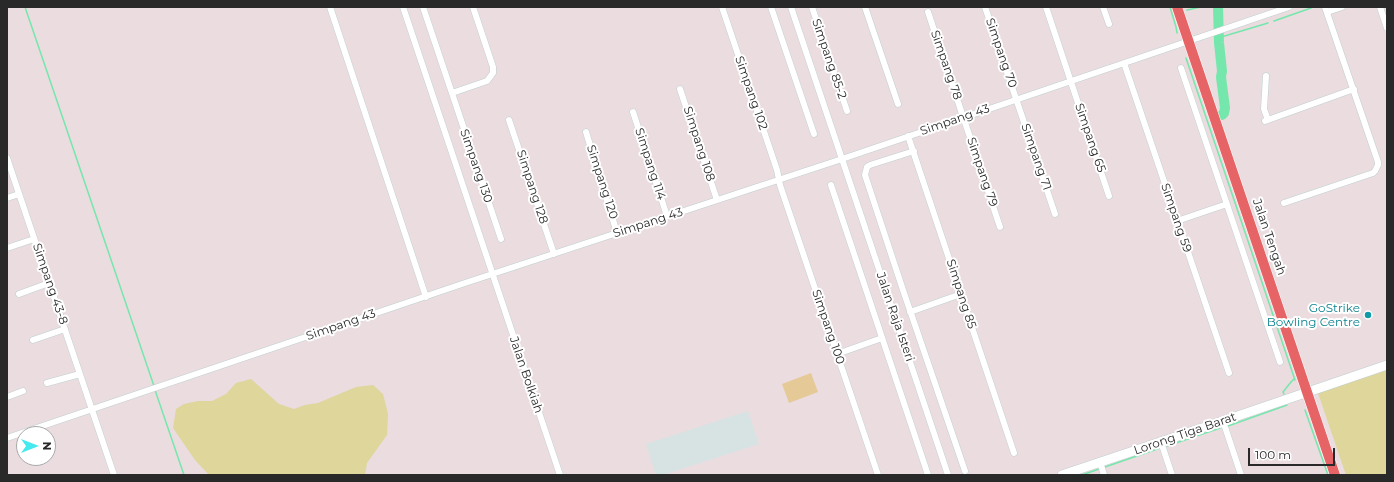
<!DOCTYPE html>
<style>
body{margin:0}
#map{position:relative;width:1394px;height:482px;overflow:hidden;background:#eadcdf;font-family:Montserrat,sans-serif}
canvas{display:block}
.frame{position:absolute;inset:0;border:8px solid #292929;pointer-events:none}
.north{position:absolute;left:16px;top:426px;width:40px;height:40px;box-sizing:border-box;background:#fff;border:1px solid #a9a9a9;border-radius:50%;rotate:90deg;font-size:11px;font-weight:700;line-height:16px;text-align:center;color:#292929}
.north::after{content:'';display:block;margin:auto;width:14px;height:18px;background:#45e9ee;clip-path:polygon(50% 0,100% 100%,50% 72%,0 100%)}
.scale{position:absolute;left:1248px;top:448px;width:87px;height:18px;box-sizing:border-box;border:2px solid #292929;border-top:0;padding-left:5px;font-size:12px;line-height:14px;white-space:nowrap;color:#292929;-webkit-text-stroke:3px #fff;paint-order:stroke}
</style>
<div id="map">
<canvas width="1394" height="482"></canvas>
<div class="frame"></div>
<div class="north">N</div>
<div class="scale">100 m</div>
</div>
<script>
const c = document.querySelector('canvas').getContext('2d');
c.lineJoin = 'round';
function fillPath(path, color) { c.fillStyle = color; c.fill(path, 'evenodd'); }
const toPath = rows => new Path2D(rows.map(r => 'M' + r).join(''));
function trace(path, color, width, dash) { c.strokeStyle = color; c.lineWidth = width; c.lineCap = dash ? 'butt' : 'round'; c.setLineDash(dash || []); c.stroke(path); }
function drawText(font, color, halo, rows, align = 'center') {
  c.font = font + ' Montserrat,sans-serif'; c.lineWidth = 4; c.setLineDash([]); c.textBaseline = 'middle'; c.strokeStyle = halo; c.fillStyle = color; for (const [text, x, y, turn = 0] of rows) {
    c.save(); c.translate(x, y); c.rotate((+turn || 0) * Math.PI / 180); c.textAlign = isNaN(turn) ? turn : align; if (halo) c.strokeText(text, 0, 0); c.fillText(text, 0, 0); c.restore();
  }
}
const airport = toPath([
 [748,411,759,444,663,475,656,475,646,444]
]);
const green = toPath([
 [1387,370,1387,475,1346,475,1318,393],
 [251,379,279,404,294,409,305,405,318,403,356,387,373,385,383,394,388,414,387,435,367,463,365,475,209,475,195,460,173,428,176,409,184,404,198,401,212,401,226,394,236,383]
]);
const pitch = toPath([
 [811,373,818,392,789,403,782,384]
]);
const stream = toPath([
 [25,7,154,386],
 [1170,7,1176,27,1177,33],
 [1187,10,1201,7],
 [1274,21,1311,8],
 [1218,38,1268,23],
 [1186,58,1295,380],
 [155,390,184,475],
 [1284,394,1283,392,1291,382,1294,379],
 [1305,410,1328,475],
 [1228,426,1287,405],
 [1167,446,1220,428],
 [1105,467,1160,448],
 [1082,475,1099,469]
]);
const river = toPath([
 [1218,7,1219,43,1222,71,1221,77,1225,108,1224,113,1222,115]
]);
const street = toPath([
 [330,7,426,297],
 [403,7,560,475],
 [423,7,501,239],
 [722,7,777,170,780,185,878,475],
 [771,7,814,134],
 [791,7,948,475],
 [812,7,847,111],
 [865,7,898,104],
 [985,7,1055,214],
 [1046,7,1109,196],
 [1103,7,1109,24],
 [1380,7,1387,28],
 [928,12,1000,227],
 [1327,12,1342,7],
 [1124,63,1229,373],
 [1181,68,1280,362],
 [1266,76,1264,109,1268,120],
 [680,89,717,200],
 [452,93,487,81,493,73,493,67,473,7],
 [633,112,667,216],
 [509,120,554,254],
 [1265,121,1354,89],
 [586,132,617,233],
 [908,136,1014,453],
 [914,151,870,165,867,167,865,175,903,290,965,471],
 [7,158,114,475],
 [831,185,928,475],
 [7,198,19,194],
 [1284,203,1373,173,1375,171,1378,165,1378,162,1325,7],
 [1177,221,1227,204],
 [7,248,34,239],
 [19,294,49,283],
 [910,312,961,294],
 [33,340,65,329],
 [837,354,882,338],
 [47,383,80,374],
 [7,397,23,391],
 [1223,421,1241,475],
 [7,438,465,283,842,159,1289,7],
 [1161,442,1172,475],
 [1100,462,1104,475]
]);
const secondary = toPath([
 [1062,475,1223,421,1387,365]
]);
const primary = toPath([
 [1177,7,1335,475]
]);
const markers = [
 [1368,315,4,"#0f9aa8"]
];
const streetNames = [
 ["Simpang 70",1001,53,71],
 ["Simpang 85-2",829,59,71],
 ["Simpang 78",946,65,71],
 ["Simpang 102",751,93,71],
 ["Simpang 43",955,120,-19],
 ["Simpang 65",1090,138,71],
 ["Simpang 108",699,144,72],
 ["Simpang 71",1036,157,71],
 ["Simpang 114",650,164,72],
 ["Simpang 130",476,166,71],
 ["Simpang 79",982,172,71],
 ["Simpang 120",602,182,72],
 ["Simpang 128",532,187,72],
 ["Simpang 59",1176,218,71],
 ["Simpang 43",648,223,-18],
 ["Jalan Tengah",1269,237,71],
 ["Simpang 43-8",50,284,71],
 ["Simpang 85",961,294,72],
 ["Jalan Raja Isteri",895,317,71],
 ["Simpang 43",341,325,-19],
 ["Simpang 100",828,327,71],
 ["Jalan Bolkiah",526,375,71],
 ["Lorong Tiga Barat",1185,434,-19]
];
const cultureNames = [
 ["GoStrike",1360,308],
 ["Bowling Centre",1360,322]
];
fillPath(airport, '#d7e3e3');
fillPath(green, '#ded69b');
fillPath(pitch, '#e5c997');
trace(stream, '#75e7ac', 1.5);
trace(river, '#75e7ac', 10);
trace(street, '#c0cfcf', 7);
trace(secondary, '#c0cfcf', 10);
trace(primary, '#fff', 11);
trace(street, '#fff', 6);
trace(secondary, '#fff', 9);
trace(primary, '#e76466', 10);
for (const [x, y, r, color] of markers) { const dot = new Path2D(); dot.arc(x, y, r, 0, 2 * Math.PI); c.fillStyle = color; c.fill(dot); trace(dot, '#fff', 1.5); }
drawText('12px', '#292929', '#fff', streetNames);
drawText('12px', '#0d838f', '#fff', cultureNames, 'right');
</script>
